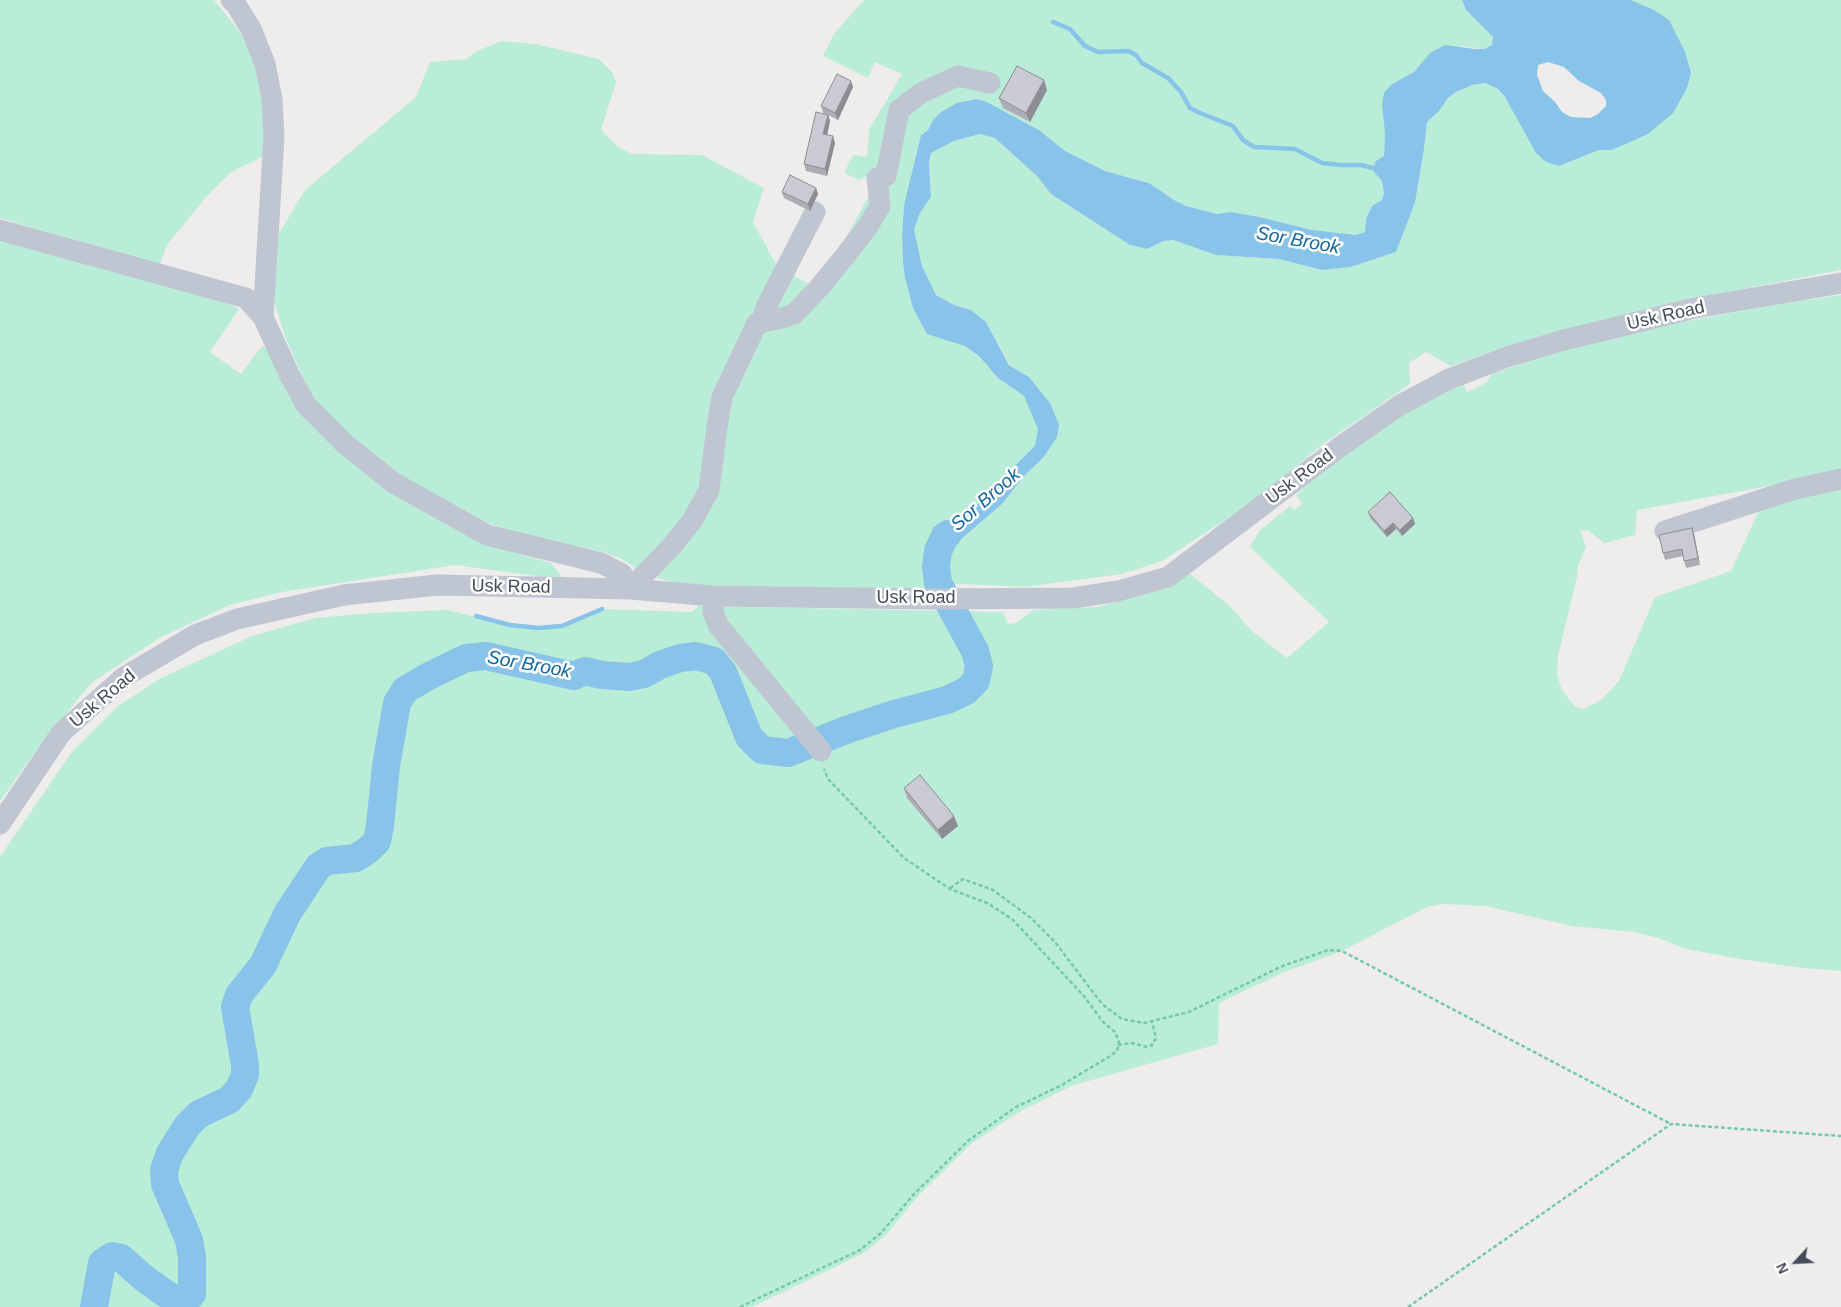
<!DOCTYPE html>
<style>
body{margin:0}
#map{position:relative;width:1841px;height:1307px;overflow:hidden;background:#efecec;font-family:Helvetica,sans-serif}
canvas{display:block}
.north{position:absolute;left:1771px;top:1237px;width:50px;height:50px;-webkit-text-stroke:4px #fff;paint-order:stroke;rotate:245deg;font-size:14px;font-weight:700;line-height:20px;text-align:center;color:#454c59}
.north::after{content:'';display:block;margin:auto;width:18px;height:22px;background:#454c59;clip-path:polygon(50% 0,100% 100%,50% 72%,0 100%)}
</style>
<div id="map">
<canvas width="1841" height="1307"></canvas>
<div class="north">N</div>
</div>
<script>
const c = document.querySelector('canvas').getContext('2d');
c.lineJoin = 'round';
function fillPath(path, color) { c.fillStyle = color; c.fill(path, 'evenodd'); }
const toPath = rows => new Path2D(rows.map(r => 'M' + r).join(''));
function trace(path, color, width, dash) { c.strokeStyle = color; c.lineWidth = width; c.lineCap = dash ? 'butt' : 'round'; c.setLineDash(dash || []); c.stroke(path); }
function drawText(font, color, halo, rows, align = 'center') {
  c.font = font + ' Helvetica,sans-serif'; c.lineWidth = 5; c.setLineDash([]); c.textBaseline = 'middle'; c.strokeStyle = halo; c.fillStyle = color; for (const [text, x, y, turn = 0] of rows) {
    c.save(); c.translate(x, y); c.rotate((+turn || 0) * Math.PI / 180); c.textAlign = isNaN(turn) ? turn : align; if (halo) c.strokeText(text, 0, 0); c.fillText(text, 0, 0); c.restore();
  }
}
const green = toPath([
 [0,0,214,0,240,32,254,62,263,93,264,156,231,172,207,196,167,245,159,266,0,218],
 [864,0,1462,0,1466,10,1493,37,1492,45,1485,49,1460,46,1431,53,1414,72,1392,84,1385,133,1384,156,1376,161,1374,172,1382,181,1384,193,1382,200,1372,206,1366,219,1365,232,1356,236,1312,230,1259,217,1231,212,1217,214,1186,206,1174,200,1149,183,1105,171,1065,151,1039,130,985,101,976,99,968,100,933,120,928,130,921,135,904,205,902,236,903,262,905,278,913,308,950,341,965,346,979,356,998,378,1024,396,1039,429,1035,446,998,482,990,495,934,535,936,567,952,547,1002,504,1024,476,1043,458,1050,403,1029,377,1010,365,986,322,971,310,954,305,936,295,922,266,914,229,920,213,931,197,929,163,931,153,954,141,981,134,995,138,1037,176,1051,194,1130,245,1147,249,1164,241,1173,240,1216,255,1279,259,1322,270,1351,267,1396,252,1415,203,1424,149,1427,121,1439,111,1448,98,1456,92,1472,85,1485,83,1498,89,1559,166,1599,150,1612,150,1628,142,1654,10,1631,0,1841,0,1841,270,1723,293,1502,348,1451,366,1426,352,1409,363,1410,384,1322,445,1253,502,1162,561,1122,574,1025,587,938,583,941,589,681,585,645,574,622,559,603,552,514,533,461,512,410,482,371,456,312,399,284,334,273,297,277,237,305,190,416,97,430,62,467,59,475,52,501,41,536,44,599,59,612,72,616,82,601,130,617,146,631,154,702,155,764,188,753,222,777,266,818,289,877,181,870,175,859,180,844,173,853,155,867,157,869,130,902,74,875,62,868,78,823,56,834,34],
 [0,240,223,300,239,309,210,352,241,374,262,346,272,352,310,424,522,555,551,563,564,580,455,565,282,592,230,605,161,637,91,683,36,751,0,801],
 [1841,295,1841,473,1637,510,1635,535,1604,543,1588,530,1580,531,1586,547,1578,566,1577,577,1558,656,1557,675,1562,690,1571,702,1576,707,1583,709,1601,700,1619,681,1655,597,1731,571,1759,511,1841,484,1841,971,1802,968,1740,959,1686,949,1659,938,1633,932,1572,926,1485,906,1444,904,1427,907,1342,951,1282,973,1219,1003,1218,1044,1071,1086,1019,1112,972,1143,918,1196,886,1235,862,1254,752,1307,0,1307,0,857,71,753,118,706,161,678,252,636,316,618,372,613,447,610,510,625,538,628,562,626,602,609,692,612,698,606,1003,612,1008,624,1016,623,1033,610,1099,607,1152,590,1190,574,1229,605,1252,631,1287,658,1329,622,1250,547,1260,530,1290,506,1295,510,1302,504,1296,495,1347,449,1402,414,1463,383,1467,392,1486,383,1492,374,1556,352,1672,324,1779,304]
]);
const water = toPath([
 [1462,0,1631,0,1654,10,1669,20,1685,52,1691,73,1687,88,1673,113,1648,134,1612,150,1599,150,1559,166,1546,162,1536,153,1505,97,1498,89,1485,83,1472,85,1456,92,1448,98,1439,111,1427,122,1424,149,1415,203,1396,252,1351,267,1322,270,1279,259,1216,255,1173,240,1164,241,1147,249,1130,245,1051,194,1037,176,995,138,980,134,954,141,931,153,929,163,931,197,920,213,914,229,922,266,936,295,954,305,971,310,986,322,1009,365,1029,377,1050,403,1059,425,1057,437,1043,458,1024,476,1002,504,952,547,936,567,934,535,990,495,998,482,1035,446,1038,429,1024,396,998,378,979,356,965,346,927,334,913,308,905,278,903,262,902,236,904,205,921,135,928,130,933,120,941,112,957,103,976,99,985,101,1039,130,1065,151,1105,171,1149,183,1174,200,1186,206,1217,214,1231,212,1259,217,1312,230,1356,235,1365,232,1366,219,1372,206,1382,200,1384,193,1382,181,1374,172,1373,168,1376,161,1384,156,1385,133,1382,104,1384,93,1392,84,1414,72,1430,53,1445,45,1475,49,1485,49,1492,45,1493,37,1466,10],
 [1548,62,1564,67,1579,81,1601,93,1606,100,1606,106,1598,114,1590,118,1571,117,1562,112,1555,102,1543,91,1537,75,1538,65]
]);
const stream = toPath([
 [1053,22,1070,29,1085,46,1098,52,1128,51,1136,55,1142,63,1168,78,1181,92,1190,108,1200,113,1233,126,1243,140,1254,147,1295,149,1322,163,1341,165,1361,165,1373,168],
 [476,616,510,625,538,628,562,626,602,609]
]);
const river = toPath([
 [94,1307,102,1263,112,1256,121,1258,145,1279,176,1301,184,1303,192,1294,192,1257,189,1240,165,1184,164,1170,170,1153,187,1126,199,1114,229,1100,239,1089,245,1075,245,1065,235,1007,239,995,263,965,287,914,318,867,327,861,356,858,368,850,377,841,380,826,386,766,397,703,405,690,429,676,466,658,486,656,574,676,585,671,602,675,629,677,644,674,660,665,680,658,696,656,714,661,723,672,749,737,762,750,788,753,846,730,894,714,947,700,966,691,976,681,979,666,975,651,938,583,936,567,938,551,945,536,948,534]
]);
const path = toPath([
 [950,888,963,879,993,890,1031,918,1055,942,1102,1004,1122,1019,1144,1023,1189,1012,1280,967,1328,950,1342,951,1671,1124],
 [1118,1045,1132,1043,1147,1047,1152,1045,1156,1038,1152,1022],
 [740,1307,860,1250,881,1233,914,1194,969,1140,1016,1107,1060,1086,1107,1058,1117,1051,1119,1042,1115,1032,1103,1022,1084,996,1012,919,987,903,950,889,904,858,828,779,824,769],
 [1408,1307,1671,1124,1841,1136]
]);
const minor = toPath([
 [231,0,235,3,251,29,265,64,272,99,274,137,263,317],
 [0,230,246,298,263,317,290,376,306,405,345,444,394,483,487,535,601,563,622,574,630,589,671,547,692,521,709,490,717,427,722,397,757,323,778,319,794,314,818,289,845,256,868,226,880,206,877,178,886,176,899,110,921,93,958,76,990,83],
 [761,323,767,305,815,212],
 [1665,531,1795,489,1841,479],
 [713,596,713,612,718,625,821,751],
 [0,824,61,733,124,677,195,635,237,619,344,595,437,585,630,589,713,596,935,599,1073,598,1118,591,1168,577,1341,446,1400,405,1449,379,1507,357,1560,341,1695,308,1841,283]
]);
const wall = toPath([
 [853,87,838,120,828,115,830,121,827,135,835,143,827,176,806,171,804,164,827,115,823,113,821,106],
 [1047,90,1030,122,1003,108,999,98],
 [816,188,818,194,810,211,784,198,782,192],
 [1368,512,1413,518,1415,524,1402,536,1396,529,1387,537,1370,518],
 [1694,534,1700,565,1686,568,1683,556,1665,560,1663,553],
 [904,788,958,826,942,839,907,798]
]);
const shadedWall = toPath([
 [1044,80,1047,90,1030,122,1026,113],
 [851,81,853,87,838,120,835,113],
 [828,115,830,121,826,140,823,134],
 [833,136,835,143,827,176,825,169],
 [816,188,818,194,810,211,808,204],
 [1413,518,1415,524,1402,536,1400,530],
 [1393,523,1396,529,1387,537,1384,531],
 [1692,528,1694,534,1700,565,1698,558],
 [954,816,958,826,942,839,938,830]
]);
const building = toPath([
 [1017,66,1044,80,1026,113,999,98,1017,66],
 [837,74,851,81,835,113,821,106,837,74],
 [816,112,828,115,823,134,833,136,825,169,804,164,816,112],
 [790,175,816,188,808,204,782,192,790,175],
 [1390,492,1413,518,1400,530,1393,523,1384,531,1368,512,1390,492],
 [1692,528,1698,558,1684,561,1682,549,1663,553,1659,535,1692,528],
 [920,775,954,816,938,830,904,788,920,775]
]);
const streetNames = [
 ["Usk Road",1666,316,-13],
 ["Usk Road",1300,477,-37],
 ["Usk Road",511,587,1],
 ["Usk Road",916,598],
 ["Usk Road",103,699,-40]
];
const waterNames = [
 ["Sor Brook",1298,241,10],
 ["Sor Brook",986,500,-41],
 ["Sor Brook",529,665,10]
];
fillPath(green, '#baedd7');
fillPath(water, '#88c3e9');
trace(stream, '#88c3e9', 4.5);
trace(river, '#88c3e9', 28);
trace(path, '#73c9ae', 2.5, [4, 2.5]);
trace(minor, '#bfc5d1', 21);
fillPath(wall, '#adaeb5');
fillPath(shadedWall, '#8d8d93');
fillPath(building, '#c9cad2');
trace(building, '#8d8d93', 1);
drawText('18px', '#454c59', '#fff', streetNames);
drawText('italic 19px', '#1068a1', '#fff', waterNames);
</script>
